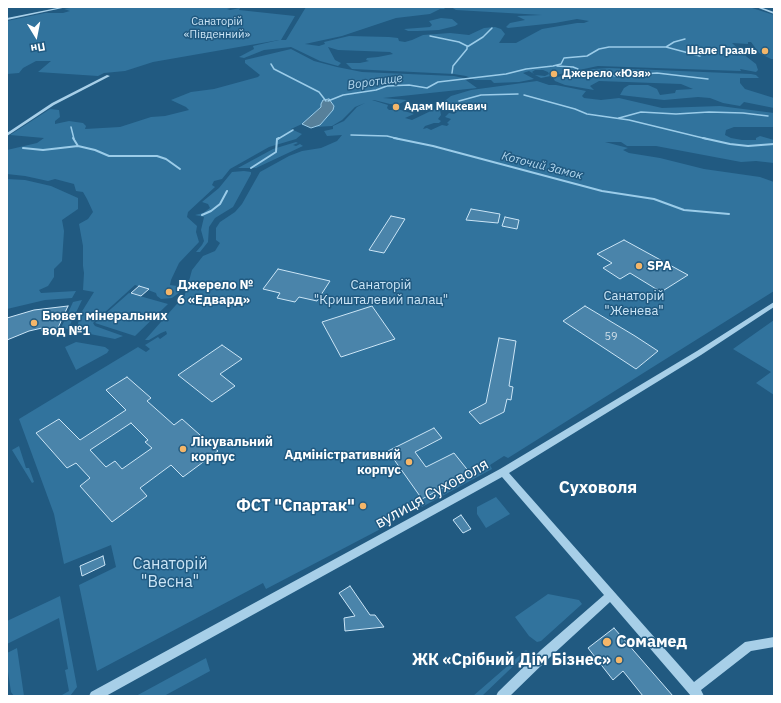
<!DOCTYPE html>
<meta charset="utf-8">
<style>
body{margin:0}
#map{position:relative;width:781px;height:703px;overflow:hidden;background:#215a81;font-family:"IBM Plex Sans",sans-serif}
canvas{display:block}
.frame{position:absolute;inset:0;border:8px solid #fff;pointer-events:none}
.north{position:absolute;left:16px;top:16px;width:40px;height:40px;-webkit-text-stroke:3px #215a81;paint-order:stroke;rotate:170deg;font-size:11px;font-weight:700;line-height:16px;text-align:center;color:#fff}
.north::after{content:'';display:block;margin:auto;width:14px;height:18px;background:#fff;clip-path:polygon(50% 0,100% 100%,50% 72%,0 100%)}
</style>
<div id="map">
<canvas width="781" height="703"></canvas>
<div class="frame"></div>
<div class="north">Пн</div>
</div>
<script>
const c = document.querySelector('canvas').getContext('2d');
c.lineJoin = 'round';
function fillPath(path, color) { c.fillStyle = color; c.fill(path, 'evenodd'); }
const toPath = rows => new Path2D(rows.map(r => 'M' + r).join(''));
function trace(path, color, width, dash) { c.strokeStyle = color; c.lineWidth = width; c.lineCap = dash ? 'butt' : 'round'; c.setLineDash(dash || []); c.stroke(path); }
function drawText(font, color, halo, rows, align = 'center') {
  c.font = font + ' "IBM Plex Sans",sans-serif'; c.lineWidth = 3; c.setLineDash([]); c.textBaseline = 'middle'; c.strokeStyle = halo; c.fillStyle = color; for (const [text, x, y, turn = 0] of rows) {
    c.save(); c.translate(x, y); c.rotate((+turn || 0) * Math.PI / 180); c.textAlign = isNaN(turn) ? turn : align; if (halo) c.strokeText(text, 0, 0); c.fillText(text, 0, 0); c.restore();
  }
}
const green = toPath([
 [76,7,234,7,227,9,230,10,240,8,239,10,295,16,281,40,286,40,306,7,443,7,445,9,440,9,430,14,396,18,342,36,305,44,319,46,325,44,324,42,349,36,389,37,398,38,399,41,405,42,412,40,423,35,450,33,469,35,484,28,495,27,501,29,505,34,499,43,516,43,542,29,577,23,584,23,589,21,577,19,555,23,508,28,506,27,510,23,525,20,517,16,542,15,456,10,451,7,749,7,774,15,774,59,771,59,759,53,751,42,748,42,748,44,732,43,747,57,756,64,758,70,756,72,740,69,741,71,598,66,541,78,535,75,545,76,549,74,548,72,543,70,535,70,532,72,534,74,529,71,523,73,534,79,519,82,494,83,491,80,475,80,466,76,454,74,352,69,346,63,360,63,369,61,366,60,367,58,378,57,393,54,390,52,338,50,328,47,335,60,341,63,338,66,320,61,291,47,264,50,244,58,239,57,254,49,253,46,279,40,153,62,125,71,104,73,98,76,38,72,51,61,36,61,23,68,19,73,7,74,7,21,45,13,63,13,70,11,64,9],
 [441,18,452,19,458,24,455,26,439,30,418,31,408,31,404,29,430,27,432,25,429,21],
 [291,49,314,61,337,67,362,72,454,76,463,78,477,88,383,98,407,100,399,104,390,104,374,100,372,100,388,105,387,108,389,110,401,110,414,114,405,118,412,120,435,109,440,110,441,115,438,119,441,121,439,123,434,123,425,126,423,129,427,128,431,130,442,125,447,126,449,124,447,123,451,119,445,117,449,113,454,114,457,112,437,107,451,96,471,90,537,81,549,85,556,85,586,91,582,96,584,98,601,100,619,98,662,108,720,106,774,113,774,127,734,127,726,130,725,135,731,138,742,140,756,140,756,138,760,136,774,140,774,163,756,161,741,162,656,146,627,146,621,142,605,142,628,148,623,150,629,153,660,158,704,169,760,177,774,182,774,291,508,458,504,456,490,465,492,469,422,507,418,501,388,516,392,523,266,589,263,583,97,671,79,585,116,567,111,545,64,564,54,514,19,419,138,347,146,352,150,349,145,345,158,337,160,339,167,334,166,331,161,333,149,340,145,340,183,297,186,292,192,270,203,256,215,251,220,243,216,240,216,228,220,222,235,212,242,204,260,172,289,156,302,151,321,148,337,141,342,135,327,136,324,131,333,129,333,126,344,121,357,107,365,103,355,107,342,120,332,126,315,127,320,125,333,110,334,106,329,99,302,124,291,129,302,134,296,139,269,147,230,169,222,179,214,181,212,185,215,187,188,212,187,217,197,226,196,232,199,242,179,263,171,280,170,285,177,286,180,292,172,298,161,299,157,296,156,293,135,285,93,323,95,326,123,336,115,339,80,332,77,327,81,313,94,292,83,290,84,273,83,266,83,246,79,224,88,219,93,212,87,199,83,192,76,191,74,184,55,179,48,181,25,176,7,174,7,150,37,143,44,138,10,135,50,109,59,110,60,117,55,121,55,124,69,121,83,123,86,126,85,129,120,127,151,117,165,116,189,110,186,107,171,100,191,92,214,89,258,77,260,75,245,63,245,60],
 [609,68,751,74,756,75,759,78,740,78,740,83,745,89,774,98,774,108,744,102,740,106,723,103,710,98,698,97,664,100,620,95,624,88,629,85,648,85,657,89,660,95,675,93,676,90,693,89,681,84,599,81,590,86,594,90,565,85,555,81,553,78,593,69],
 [296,142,298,143,293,145,296,146,300,144,303,146,256,168,238,168,273,149],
 [244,171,251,172,251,174,233,207,215,218,209,227,208,242,200,252,196,252,202,245,204,241,201,230,204,217,195,215,203,213,210,208,208,204,202,202,219,188,232,172],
 [7,179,25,180,51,186,78,198,78,209,62,220,64,231,62,261,54,269,54,277,48,286,39,290,41,293,76,291,72,298,45,300,7,309],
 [129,293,168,304,135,336,95,323],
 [82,300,68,329,61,328,73,302],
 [774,320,774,395,756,383,771,372,733,349],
 [76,342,105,347,109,350,107,353,76,370,65,347],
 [19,446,26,468,29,468,34,482,32,483,12,450],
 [496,497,510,514,486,528,477,514,477,507],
 [548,594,579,600,582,604,541,641,537,642,529,636,515,617],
 [60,596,77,687,70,696,62,696,62,695,69,691,65,670,68,669,59,618,7,644,7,621],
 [17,648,24,696,14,696,11,692,7,665,7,653],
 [526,650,528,652,482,696,473,696],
 [206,658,210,671,164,696,136,696]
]);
const water = toPath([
 [329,99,334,106,333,110,320,125,311,128,302,124,321,107,321,104,323,100,329,99]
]);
const streamFar1 = toPath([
 [430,36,459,42,467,46,467,49,453,66,452,73],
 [467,47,483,37,492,28],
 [666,47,674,42,685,39],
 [271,64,274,69,319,92,326,101],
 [557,66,573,67,578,69],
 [583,72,617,76,657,73,708,79],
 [524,95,575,109,587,114,629,120,707,139],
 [328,101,343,95,376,90,387,86,409,85,427,88,438,82,506,74,526,69,553,66,561,64,564,58,587,56,599,49,609,47,666,47,700,56],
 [459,101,481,95,518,94],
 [619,118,641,112,676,114,709,112,743,113,768,116],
 [71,127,74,139],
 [351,135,387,136,399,139],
 [278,139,293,130]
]);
const stream = toPath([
 [73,138,78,146],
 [394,138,433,146,602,191,654,199,684,210,729,214],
 [703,138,730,144,748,146,774,144],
 [23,148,43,150,78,146,95,150,109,156,157,156,166,159,180,169],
 [251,168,276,152,277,139,279,138],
 [202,215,211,211,220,204,227,191]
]);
const building = toPath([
 [471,209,500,214,498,223,466,220,471,209],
 [391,216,405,219,384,253,369,250,391,216],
 [505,217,519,220,517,229,502,226,505,217],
 [624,240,688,275,661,292,630,273,620,279,603,268,612,263,597,254,624,240],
 [278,269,330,281,317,301,299,297,295,302,277,298,280,293,263,289,278,269],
 [139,286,149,289,141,296,131,293,139,286],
 [68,306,57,330,42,331,42,328,29,331,7,340,7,318,34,310,68,306],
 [372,306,395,339,341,357,322,322,372,306],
 [585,306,635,336,658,351,636,369,563,321,585,306],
 [499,338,516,341,509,386,513,387,511,400,507,399,504,412,480,424,469,412,486,403,499,338],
 [222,345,242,359,220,374,235,386,212,402,178,375,222,345],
 [127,377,151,398,147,401,174,425,182,419,218,451,183,477,171,465,140,488,147,496,112,522,80,486,90,478,76,463,67,468,36,433,59,419,80,440,126,410,106,390,127,377],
 [131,423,148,440,145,442,152,448,122,469,115,461,106,467,90,450,131,423],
 [434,428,442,438,415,452,426,467,454,453,470,473,422,499,388,451,434,428],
 [461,515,471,529,463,533,453,520,461,515],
 [103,556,105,565,82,576,80,566,103,556],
 [350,586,370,615,375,615,384,627,345,631,344,618,355,616,339,593,350,586],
 [614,628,673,696,643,696,623,671,613,680,588,648,614,628]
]);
const minor = toPath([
 [62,7,67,7,7,20,7,18,62,7],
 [756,7,760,7,774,12,774,14,756,7],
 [107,75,110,76,54,105,7,136,7,133,52,103,107,75],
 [774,302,774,307,701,355,509,473,694,682,745,642,774,637,774,647,751,651,701,690,704,696,691,696,610,602,549,658,510,696,496,696,498,692,541,650,604,595,502,477,106,696,89,696,91,692,500,469,697,351,774,302]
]);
const markers = [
 [765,51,4,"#f4b669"],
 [554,74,4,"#f4b669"],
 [396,107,4,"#f4b669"],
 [639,266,4,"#f4b669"],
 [169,292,4,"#f4b669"],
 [34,323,4,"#f4b669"],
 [183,449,4,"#f4b669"],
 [409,462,4,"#f4b669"],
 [363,506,4,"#f4b669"],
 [607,642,5,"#f4b669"],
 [619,660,4,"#f4b669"]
];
const farParknames = [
 ["Санаторій",217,22],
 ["«Південний»",217,35]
];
const farPoinames = [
 ["Шале Грааль",757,51,"right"],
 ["Джерело «Юзя»",562,74],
 ["Адам Міцкевич",404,107]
];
const numberNames = [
 ["59",611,337]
];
const farWaternames = [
 ["Воротище",375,82,-8],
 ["Коточий Замок",542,166,14]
];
const poiNames = [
 ["SPA",647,266],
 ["Джерело №",177,285],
 ["6 «Едвард»",177,300],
 ["Бювет мінеральних",42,316],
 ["вод №1",42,331],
 ["Лікувальний",191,442],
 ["корпус",191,457],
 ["Адміністративний",401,455,"right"],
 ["корпус",401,470,"right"]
];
const parkNames = [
 ["Санаторій",381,285],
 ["\"Кришталевий палац\"",381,300],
 ["Санаторій",634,296],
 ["\"Женева\"",634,311]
];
const nearStreetnames = [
 ["вулиця Суховоля",432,494,-29]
];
const nearPoinames = [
 ["ФСТ \"Спартак\"",355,506],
 ["Сомамед",616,642,"left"],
 ["ЖК «Срібний Дім Бізнес»",611,660]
];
const nearParknames = [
 ["Санаторій",170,564],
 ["\"Весна\"",170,582]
];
const nearNeighbourhoodnames = [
 ["Суховоля",598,488]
];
fillPath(green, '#31739d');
fillPath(water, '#57809a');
trace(water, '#9bcce9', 1);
trace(streamFar1, '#9bcce9', 1.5);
trace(stream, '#9bcce9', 2);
fillPath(building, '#4a84aa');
trace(building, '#cbe5f6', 1);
fillPath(minor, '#a7cfe8');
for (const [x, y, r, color] of markers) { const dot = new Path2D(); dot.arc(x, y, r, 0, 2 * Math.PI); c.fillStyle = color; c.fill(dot); trace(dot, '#215a81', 1.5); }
drawText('11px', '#cbe5f6', '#215a81', farParknames);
drawText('bold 11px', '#fff', '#215a81', farPoinames, 'left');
drawText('11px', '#d2e0ea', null, numberNames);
drawText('italic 12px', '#b3d8ef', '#215a81', farWaternames);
drawText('bold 13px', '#fff', '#215a81', poiNames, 'left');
drawText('13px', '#cbe5f6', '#215a81', parkNames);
drawText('16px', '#fff', '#215a81', nearStreetnames);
drawText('bold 16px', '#fff', '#215a81', nearPoinames, 'right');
drawText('16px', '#cbe5f6', '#215a81', nearParknames);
drawText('bold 17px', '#fff', '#215a81', nearNeighbourhoodnames);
</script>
